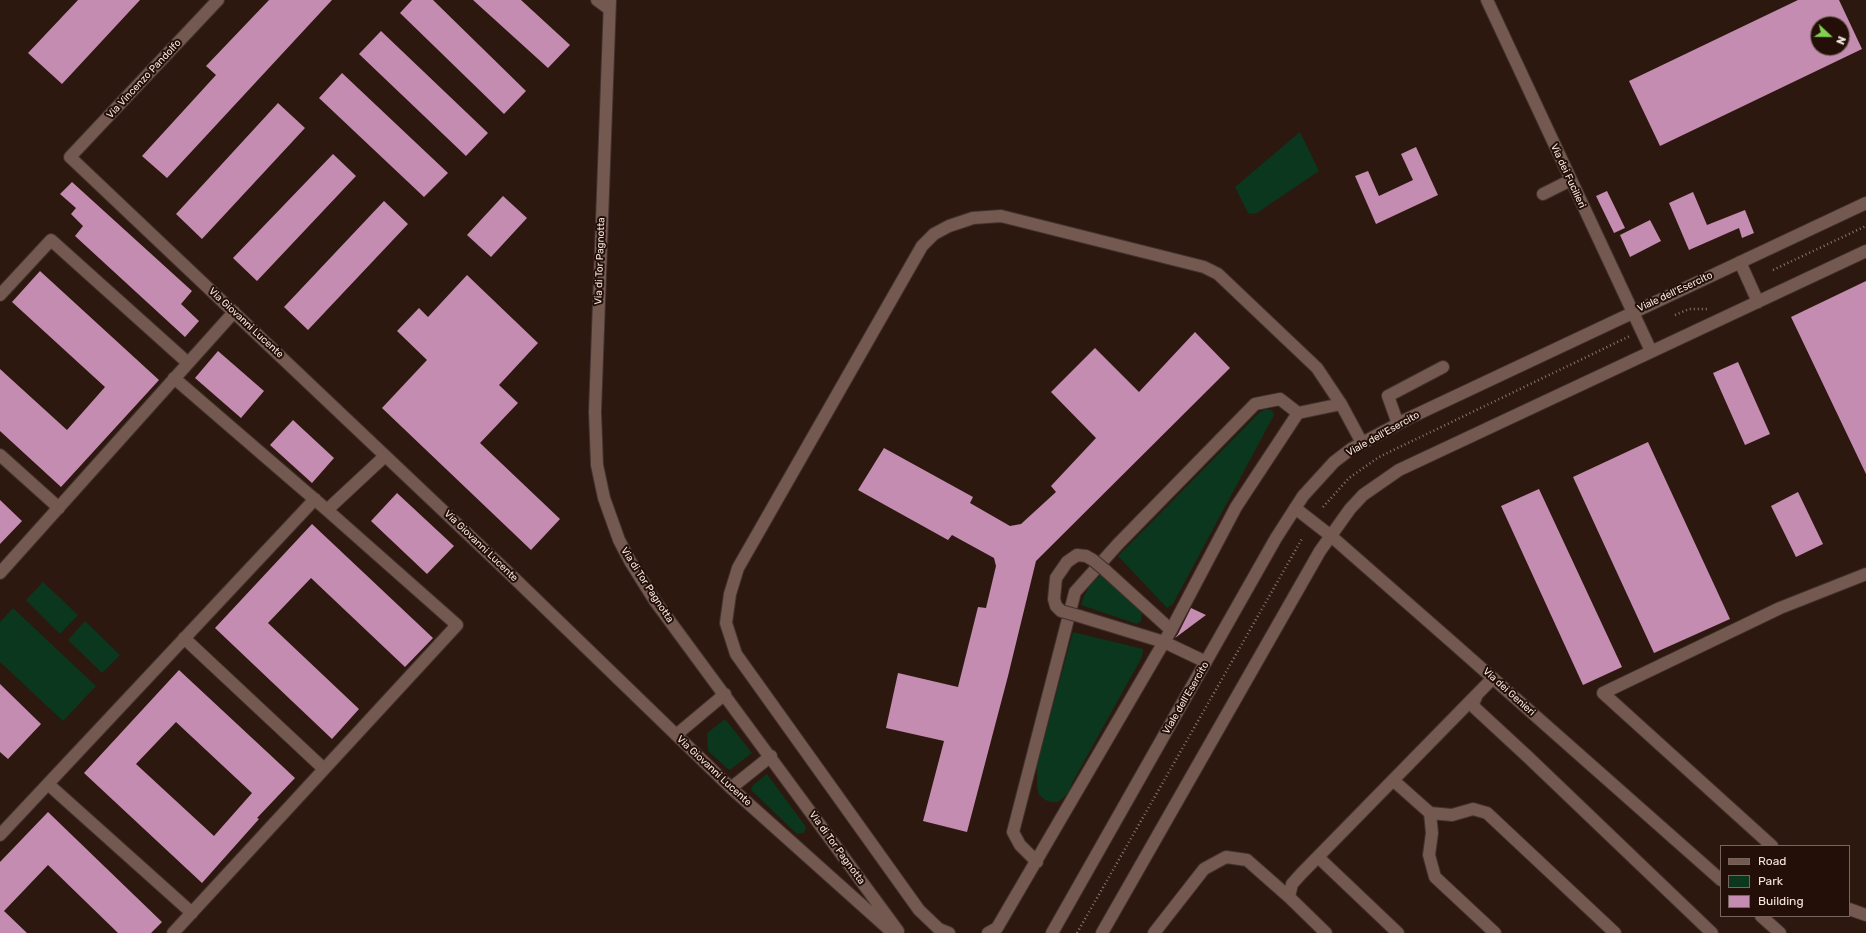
<!DOCTYPE html>
<style>
body{margin:0}
#map{position:relative;width:1866px;height:933px;overflow:hidden;background:#2d1810;font-family:Rubik,sans-serif}
canvas{display:block}
.legend{position:absolute;left:1720px;top:845px;width:130px;height:72px;box-sizing:border-box;background:#230f07;border:1px solid #77655e;margin:0;padding:5px 7px;list-style:none;font-size:12px;color:#f6e7e1}
.legend li{display:flex;align-items:center;gap:8px;height:20px}
.legend b{width:20px;border:1px solid #77655e}
.north{position:absolute;left:1810px;top:16px;width:40px;height:40px;box-sizing:border-box;background:#230f07;border:1px solid #77655e;border-radius:50%;rotate:112deg;font-size:11px;font-weight:700;line-height:16px;text-align:center;color:#f6e7e1}
.north::after{content:'';display:block;margin:auto;width:14px;height:18px;background:#81d050;clip-path:polygon(50% 0,100% 100%,50% 72%,0 100%)}
</style>
<div id="map">
<canvas width="1866" height="933"></canvas>
<ul class="legend">
<li><b style="height:5px;background:#73594f"></b>Road</li>
<li><b style="height:11px;background:#0a371d"></b>Park</li>
<li><b style="height:11px;background:#c58cb1"></b>Building</li>
</ul>
<div class="north">N</div>
</div>
<script>
const c = document.querySelector('canvas').getContext('2d');
c.lineJoin = 'round';
function fillPath(path, color) { c.fillStyle = color; c.fill(path, 'evenodd'); }
const toPath = rows => new Path2D(rows.map(r => 'M' + r).join(''));
function trace(path, color, width, dash) { c.strokeStyle = color; c.lineWidth = width; c.lineCap = dash ? 'butt' : 'round'; c.setLineDash(dash || []); c.stroke(path); }
function drawText(font, color, halo, rows, align = 'center') {
  c.font = font + ' Rubik,sans-serif'; c.lineWidth = 4; c.setLineDash([]); c.textBaseline = 'middle'; c.strokeStyle = halo; c.fillStyle = color; for (const [text, x, y, turn = 0] of rows) {
    c.save(); c.translate(x, y); c.rotate((+turn || 0) * Math.PI / 180); c.textAlign = isNaN(turn) ? turn : align; if (halo) c.strokeText(text, 0, 0); c.fillText(text, 0, 0); c.restore();
  }
}
const green = toPath([
 [1300,132,1319,171,1257,213,1251,214,1248,213,1235,187],
 [1266,409,1272,410,1274,415,1173,604,1167,608,1118,556,1260,412],
 [1101,575,1142,611,1141,621,1137,624,1081,605,1084,596,1090,585],
 [43,582,78,615,60,634,26,600],
 [13,608,96,686,63,721,0,662,0,622],
 [85,621,120,655,102,673,68,640],
 [1073,632,1143,649,1142,657,1071,785,1073,788,1063,798,1058,802,1051,802,1045,800,1039,795,1037,787,1037,764],
 [725,719,752,753,731,769,728,769,708,751,707,733],
 [767,774,806,827,804,833,797,834,751,790,753,785]
]);
const building = toPath([
 [78,0,140,0,62,84,28,53],
 [269,0,332,0,167,178,142,156,216,75,206,66],
 [412,0,433,0,526,91,504,114,400,13],
 [473,0,521,0,570,45,548,68],
 [1798,0,1839,0,1862,49,1660,146,1629,81],
 [1818,24,1842,24,1842,48,1818,48],
 [381,31,488,133,466,156,359,54],
 [342,73,448,173,424,197,319,98],
 [278,103,305,128,202,239,176,214],
 [1416,147,1438,195,1376,224,1355,176,1368,171,1379,196,1413,180,1401,154],
 [333,154,356,176,257,281,233,258],
 [72,182,192,291,181,304,199,321,185,337,75,236,83,226,71,214,76,208,60,194],
 [1607,191,1625,228,1614,233,1596,196],
 [1693,192,1707,225,1745,210,1754,233,1742,238,1739,228,1689,250,1669,203],
 [503,196,527,218,491,257,467,235],
 [384,201,408,224,308,330,284,307],
 [1650,220,1661,241,1630,257,1620,235],
 [40,271,159,380,61,487,0,431,0,369,67,430,105,387,12,302],
 [467,275,538,343,499,385,518,403,480,443,560,519,531,550,382,408,427,360,397,331,419,308,428,317],
 [1866,281,1866,474,1791,317],
 [1195,332,1230,368,1036,561,1008,676,967,832,923,821,944,741,886,728,898,673,958,687,978,607,986,608,996,566,994,558,952,535,948,540,858,490,884,448,973,497,970,503,1010,526,1021,524,1056,492,1051,486,1096,438,1051,392,1095,348,1139,392],
 [218,351,264,391,241,418,195,378],
 [1738,362,1770,434,1745,445,1713,373],
 [293,420,334,458,312,483,270,445],
 [1648,442,1730,619,1654,653,1573,477],
 [1539,489,1622,667,1583,685,1501,506],
 [1798,492,1823,544,1796,557,1771,506],
 [397,493,454,546,427,574,371,521],
 [0,500,22,521,0,544],
 [312,524,433,638,405,667,311,578,268,623,359,709,332,739,215,628],
 [1191,608,1206,615,1175,638,1178,634],
 [179,670,295,778,257,818,259,819,202,883,84,773],
 [176,722,252,793,214,836,136,764],
 [0,684,41,724,8,759,0,752],
 [48,812,162,922,151,933,118,933,48,865,4,911,27,933,0,933,0,862]
]);
const path = toPath([
 [1773,270,1866,226],
 [1675,315,1689,309,1707,309],
 [1323,507,1349,478,1379,457,1630,336],
 [1077,933,1303,537]
]);
const minor = toPath([
 [218,0,70,157,512,576,731,788,893,933],
 [597,0,609,9],
 [610,0,595,412,597,465,604,498,619,540,630,561,655,601,898,931],
 [1487,0,1651,351],
 [1543,194,1571,180],
 [1740,262,1758,302],
 [0,295,51,240,188,363],
 [1398,424,1388,396,1443,367],
 [0,455,59,508],
 [1295,508,1331,536,1453,643,1721,880],
 [327,510,385,456],
 [1105,570,1171,630],
 [0,573,234,312],
 [1079,616,1164,642,1206,662],
 [184,638,324,769],
 [1476,697,1473,704,1475,708,1528,757,1712,933],
 [676,735,725,694],
 [1394,781,1430,813,1452,815,1473,809,1487,813,1615,933],
 [48,784,192,913],
 [731,788,771,756],
 [1430,813,1432,833,1429,855,1435,877,1495,933],
 [0,835,315,499],
 [1772,846,1603,693,1780,608,1866,574],
 [1318,857,1398,933],
 [1037,862,1020,845,1013,832,1075,592,1118,544,1255,404,1280,399,1298,413],
 [1289,897,1292,884,1301,874,1493,678],
 [1849,909,1866,915],
 [1761,916,1780,933],
 [173,933,457,625,327,510,174,378],
 [949,933,939,929,919,910,736,654,726,623,730,594,738,568,922,246,934,234,949,226,973,218,1001,216,1204,267,1218,274,1317,368,1341,404,1362,443],
 [988,933,997,928,1171,630,1236,507,1298,413,1341,404],
 [1052,933,1276,538,1303,496,1334,462,1351,449,1407,419,1866,203],
 [1102,933,1320,551,1350,509,1363,495,1399,470,1866,251],
 [1154,933,1204,869,1226,857,1247,860,1289,897,1326,933]
]);
const minorBridge = toPath([
 [1079,616,1061,611,1056,606,1054,599,1056,578,1067,562,1077,555,1086,556,1093,560,1105,570]
]);
const streetNames = [
 ["Via Vincenzo Pandolfo",144,79,-47],
 ["Via dei Fucilieri",1568,176,65],
 ["Via di Tor Pagnotta",600,261,-88],
 ["Viale dell'Esercito",1675,292,-25],
 ["Via Giovanni Lucente",246,323,43],
 ["Viale dell'Esercito",1383,434,-29],
 ["Via Giovanni Lucente",481,546,44],
 ["Via di Tor Pagnotta",647,585,57],
 ["Via dei Genieri",1509,692,42],
 ["Viale dell'Esercito",1186,698,-60],
 ["Via Giovanni Lucente",714,771,43],
 ["Via di Tor Pagnotta",837,848,54]
];
fillPath(green, '#0a371d');
fillPath(building, '#c58cb1');
trace(minor, '#42312e', 14);
trace(path, '#897770', 2.5, [1, 3]);
trace(minor, '#73594f', 12);
trace(minorBridge, '#42312e', 14, []);
trace(minorBridge, '#73594f', 12);
drawText('10px', '#f6e7e1', '#230f07', streetNames);
</script>
